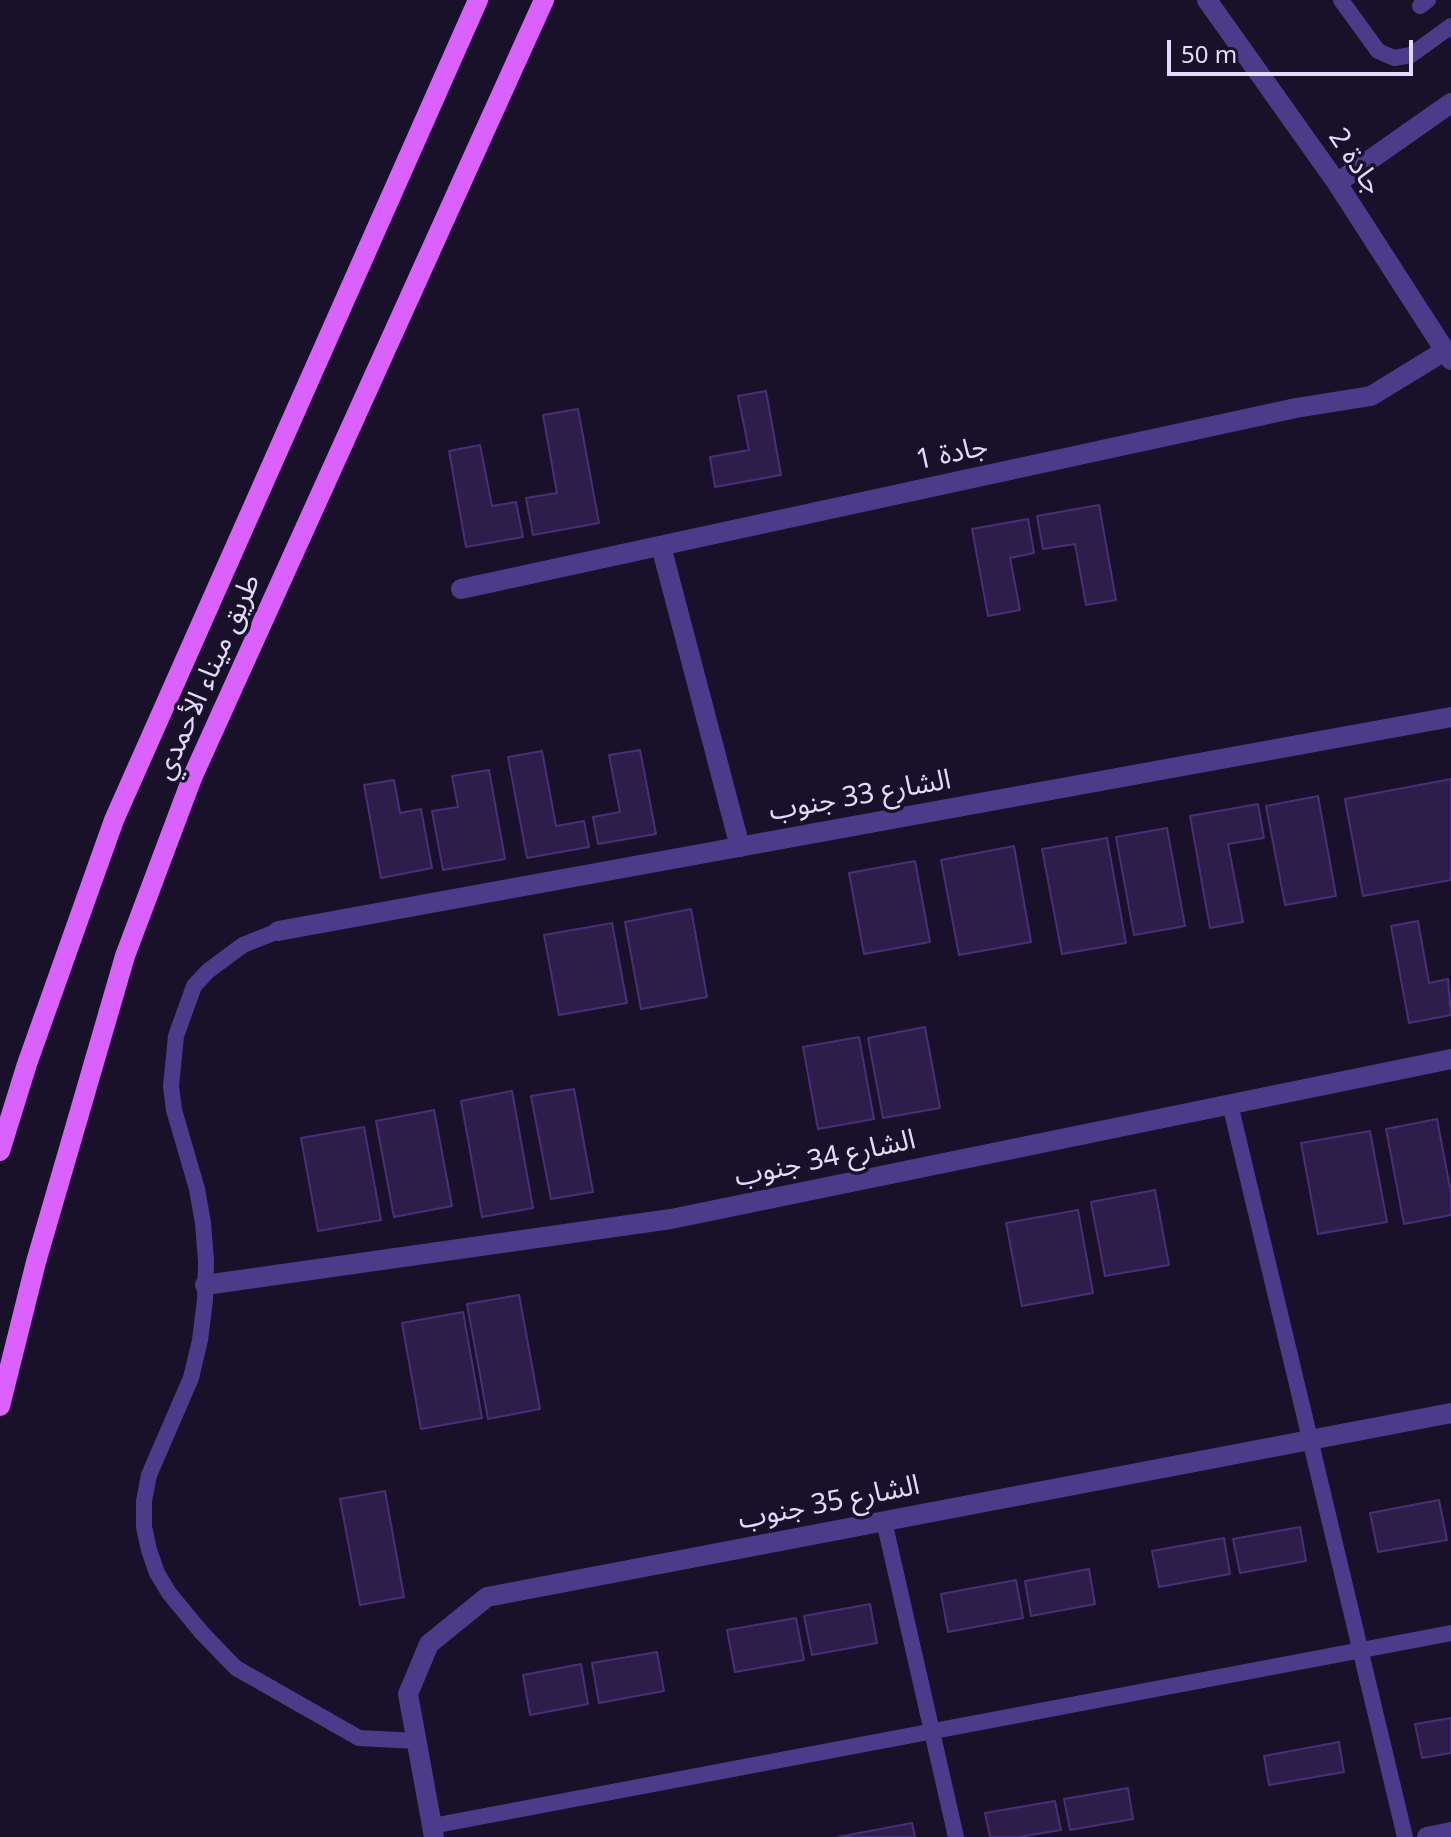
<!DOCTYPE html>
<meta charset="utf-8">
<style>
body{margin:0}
#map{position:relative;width:1451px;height:1837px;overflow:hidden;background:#19112a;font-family:"Noto Sans",sans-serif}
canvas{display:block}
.scale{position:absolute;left:1167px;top:40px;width:246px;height:36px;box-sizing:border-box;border:4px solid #e4daff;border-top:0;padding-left:10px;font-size:24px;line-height:28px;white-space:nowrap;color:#e4daff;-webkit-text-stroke:6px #19112a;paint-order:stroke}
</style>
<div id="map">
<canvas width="1451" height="1837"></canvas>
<div class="scale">50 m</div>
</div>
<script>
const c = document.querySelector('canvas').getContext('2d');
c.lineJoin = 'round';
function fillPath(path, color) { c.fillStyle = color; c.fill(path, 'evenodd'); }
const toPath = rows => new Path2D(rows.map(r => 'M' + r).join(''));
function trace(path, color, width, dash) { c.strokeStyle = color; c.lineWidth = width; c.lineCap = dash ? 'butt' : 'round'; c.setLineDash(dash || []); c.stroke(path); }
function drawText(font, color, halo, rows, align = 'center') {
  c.font = font + ' "Noto Sans","Noto Sans Arabic",sans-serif'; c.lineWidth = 7; c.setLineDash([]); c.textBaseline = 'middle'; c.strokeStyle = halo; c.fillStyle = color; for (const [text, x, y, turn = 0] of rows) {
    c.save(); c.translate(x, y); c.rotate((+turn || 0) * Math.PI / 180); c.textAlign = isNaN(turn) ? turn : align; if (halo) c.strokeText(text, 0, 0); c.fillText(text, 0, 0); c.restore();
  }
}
const building = toPath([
 [766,391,781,475,715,487,710,457,749,450,738,396,766,391],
 [578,409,599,523,533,535,526,498,557,493,543,415,578,409],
 [480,445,492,506,516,502,523,537,466,547,449,451,480,445],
 [1099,505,1116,600,1086,605,1075,544,1043,549,1037,516,1099,505],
 [1028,519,1034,553,1010,558,1020,610,988,616,972,529,1028,519],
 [640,750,656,834,598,844,593,817,620,812,609,755,640,750],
 [542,751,556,826,584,821,589,847,527,858,508,757,542,751],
 [489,770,505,859,443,870,432,811,458,807,452,776,489,770],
 [1451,779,1451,880,1363,896,1345,799,1451,779],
 [394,780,400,813,421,809,432,868,381,878,364,785,394,780],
 [1318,796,1336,896,1285,905,1266,806,1318,796],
 [1258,804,1264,838,1228,844,1243,922,1210,928,1190,816,1258,804],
 [1167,828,1185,926,1134,935,1116,837,1167,828],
 [1107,838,1126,943,1062,954,1042,849,1107,838],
 [1014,846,1031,942,959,955,941,860,1014,846],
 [915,861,930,942,864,954,849,873,915,861],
 [691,909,707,997,641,1009,625,922,691,909],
 [1418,921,1429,983,1448,979,1451,1015,1409,1023,1391,926,1418,921],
 [612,923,627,1003,559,1015,544,935,612,923],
 [925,1027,940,1108,883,1118,868,1038,925,1027],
 [859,1037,874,1119,818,1129,803,1047,859,1037],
 [574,1089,593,1192,551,1199,531,1096,574,1089],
 [512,1091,533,1208,482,1217,461,1101,512,1091],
 [434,1110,452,1206,394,1217,376,1121,434,1110],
 [1437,1119,1451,1193,1451,1215,1404,1224,1386,1129,1437,1119],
 [364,1127,381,1220,318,1231,301,1138,364,1127],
 [1370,1131,1387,1222,1318,1234,1301,1143,1370,1131],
 [1155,1190,1169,1265,1105,1276,1091,1202,1155,1190],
 [1078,1210,1093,1293,1022,1306,1006,1223,1078,1210],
 [519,1295,540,1409,488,1419,467,1304,519,1295],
 [463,1312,482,1418,421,1429,402,1323,463,1312],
 [385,1491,404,1597,360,1605,340,1499,385,1491],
 [1439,1500,1447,1540,1378,1552,1370,1513,1439,1500],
 [1300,1527,1306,1561,1240,1573,1233,1539,1300,1527],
 [1224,1538,1230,1574,1159,1587,1152,1551,1224,1538],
 [1089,1569,1095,1604,1031,1616,1025,1581,1089,1569],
 [1016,1580,1023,1618,948,1632,941,1594,1016,1580],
 [870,1604,877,1643,812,1655,804,1616,870,1604],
 [796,1618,804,1660,735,1672,727,1630,796,1618],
 [657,1652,664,1691,599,1703,592,1663,657,1652],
 [581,1664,588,1704,530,1715,523,1675,581,1664],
 [1451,1718,1451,1753,1422,1758,1415,1724,1451,1718],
 [1339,1742,1344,1772,1269,1785,1264,1756,1339,1742],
 [1128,1788,1133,1819,1070,1830,1064,1799,1128,1788],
 [1055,1801,1061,1830,1019,1837,990,1837,985,1813,1055,1801],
 [912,1823,915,1837,838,1837,912,1823]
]);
const lane = toPath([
 [1341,0,1378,51,1394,58,1411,55,1451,26],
 [1420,6,1428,0],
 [278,931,243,945,208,971,194,986,176,1036,171,1086,174,1110,197,1189,203,1223,206,1261,205,1300,200,1340,191,1378,149,1475,144,1501,144,1527,149,1550,157,1573,169,1593,202,1633,236,1668,359,1738,417,1741],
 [1230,1104,1405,1837],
 [884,1521,956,1837],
 [432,1826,1451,1633]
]);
const street = toPath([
 [1207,0,1337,183,1451,360],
 [1337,183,1451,103],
 [661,546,740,847],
 [461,589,1296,408,1371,396,1446,350],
 [278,931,1451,717],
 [205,1285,671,1219,1451,1059],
 [434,1837,408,1694,429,1644,487,1597,1451,1413],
 [1427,1837,1451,1832]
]);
const primary = toPath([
 [0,1151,27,1064,114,820,478,0],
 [0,1406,36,1262,125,956,192,778,544,0]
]);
const streetNames = [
 ["جادة 2",1355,162,56],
 ["جادة 1",952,454,-12],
 ["طريق ميناء الأحمدي",208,677,-66],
 ["الشارع 33 جنوب",860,796,-10],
 ["الشارع 34 جنوب",825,1159,-12],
 ["الشارع 35 جنوب",829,1503,-11]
];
fillPath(building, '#2d1d4b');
trace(building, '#482f77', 2);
trace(lane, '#4a3c89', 16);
trace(street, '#4a3c89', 20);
trace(primary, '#db61ff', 20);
drawText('28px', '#e4daff', '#19112a', streetNames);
</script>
